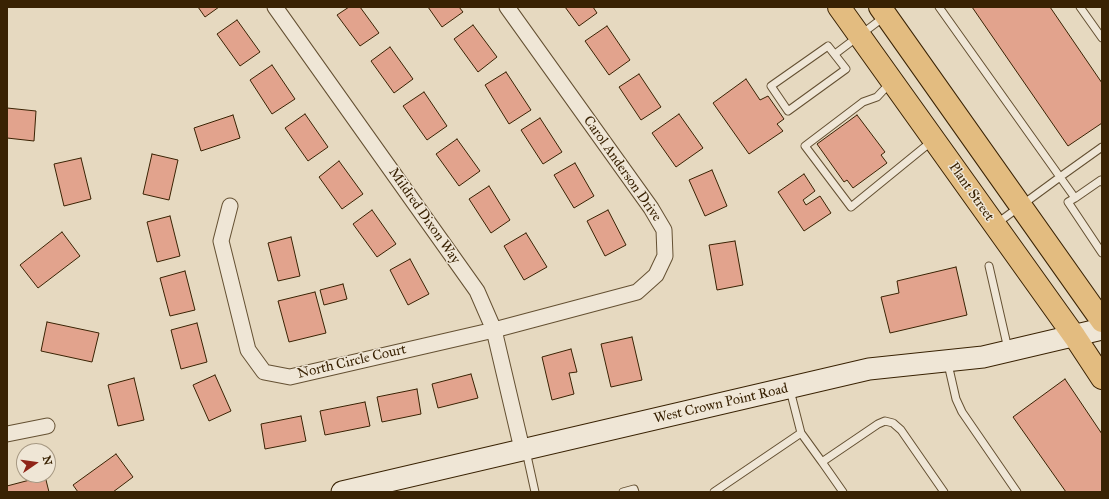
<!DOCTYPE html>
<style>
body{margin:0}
#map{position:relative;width:1109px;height:499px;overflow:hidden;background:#e6d9c0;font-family:"IM FELL Great Primer",serif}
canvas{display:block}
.frame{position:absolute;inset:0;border:8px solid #392203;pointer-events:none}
.north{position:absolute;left:16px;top:443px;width:40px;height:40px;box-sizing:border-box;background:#efe6d6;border:1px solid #a69882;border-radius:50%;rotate:77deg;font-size:11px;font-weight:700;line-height:16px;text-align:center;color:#392203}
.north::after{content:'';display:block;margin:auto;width:14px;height:18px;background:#8f2418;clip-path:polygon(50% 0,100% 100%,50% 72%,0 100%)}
</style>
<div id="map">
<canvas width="1109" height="499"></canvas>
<div class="frame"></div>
<div class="north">N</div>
</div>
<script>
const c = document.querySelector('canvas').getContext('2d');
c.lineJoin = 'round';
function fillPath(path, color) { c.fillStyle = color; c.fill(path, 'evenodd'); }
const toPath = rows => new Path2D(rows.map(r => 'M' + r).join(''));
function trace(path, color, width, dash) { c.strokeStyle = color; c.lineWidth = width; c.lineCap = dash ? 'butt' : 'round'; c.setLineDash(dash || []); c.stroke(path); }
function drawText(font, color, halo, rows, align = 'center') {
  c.font = font + ' "IM FELL Great Primer",serif'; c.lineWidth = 3; c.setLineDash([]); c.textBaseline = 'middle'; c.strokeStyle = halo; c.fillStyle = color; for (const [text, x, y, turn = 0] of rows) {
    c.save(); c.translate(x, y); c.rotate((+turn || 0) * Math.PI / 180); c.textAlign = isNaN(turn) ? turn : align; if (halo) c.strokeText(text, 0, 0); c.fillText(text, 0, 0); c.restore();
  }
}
const building = toPath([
 [198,7,219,7,205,17,198,7],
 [349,7,360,7,379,33,360,46,337,15,349,7],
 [428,7,459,7,463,12,442,27,428,7],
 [565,7,593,7,597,13,579,26,565,7],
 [972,7,1050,7,1102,83,1102,123,1068,146,972,7],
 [237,20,260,52,240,66,217,34,237,20],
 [473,25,497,57,478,72,454,39,473,25],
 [607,26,630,60,609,75,585,41,607,26],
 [390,47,413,79,394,93,371,61,390,47],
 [272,65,295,99,272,114,250,80,272,65],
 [506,72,531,110,509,124,485,85,506,72],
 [639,74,661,107,641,120,619,87,639,74],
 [746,79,760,100,768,96,784,119,777,124,783,131,749,154,713,103,746,79],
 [424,92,447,126,427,140,403,106,424,92],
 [7,108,36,111,34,141,7,138,7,108],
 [305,114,328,147,308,161,285,128,305,114],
 [679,114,703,148,676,167,652,133,679,114],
 [233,115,240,138,201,151,194,128,233,115],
 [857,115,885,152,881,155,887,163,853,188,847,180,844,182,817,144,857,115],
 [540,118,562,152,543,164,521,130,540,118],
 [457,139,480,171,459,186,436,154,457,139],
 [152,154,178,160,169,200,143,194,152,154],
 [81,158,91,199,64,206,54,164,81,158],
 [339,161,363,194,342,209,319,177,339,161],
 [575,163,594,196,574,208,554,175,575,163],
 [712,170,727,206,705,216,689,180,712,170],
 [804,174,815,191,803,200,806,205,820,196,831,213,804,231,778,192,804,174],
 [489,186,510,220,491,233,469,199,489,186],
 [372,210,396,244,377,257,353,224,372,210],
 [608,210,626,245,605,256,587,221,608,210],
 [170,216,180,256,157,262,147,222,170,216],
 [62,232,80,256,38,288,20,265,62,232],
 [526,233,547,267,524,280,504,246,526,233],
 [291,237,300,276,278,281,268,243,291,237],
 [735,241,743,285,717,290,709,245,735,241],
 [410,259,429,294,408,305,390,270,410,259],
 [956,267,967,315,890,333,881,297,899,293,897,281,956,267],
 [185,271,195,310,170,316,160,278,185,271],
 [343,284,347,299,324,305,320,290,343,284],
 [315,292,326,333,289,342,278,301,315,292],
 [47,322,99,333,92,362,41,351,47,322],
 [197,323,207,362,181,369,171,330,197,323],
 [632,337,642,380,611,387,601,344,632,337],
 [571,349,577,372,569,373,574,394,552,400,542,357,571,349],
 [471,374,478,398,438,408,432,384,471,374],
 [215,375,231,411,209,421,193,385,215,375],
 [134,378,144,420,118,426,108,385,134,378],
 [1065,379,1102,434,1102,492,1066,492,1013,417,1065,379],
 [417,389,421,414,382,422,377,397,417,389],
 [365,402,370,426,325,435,320,411,365,402],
 [301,416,306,441,265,449,261,424,301,416],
 [116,454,133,477,113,492,78,492,73,485,116,454],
 [45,476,49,492,7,492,7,486,45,476]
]);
const lane = toPath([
 [939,7,1060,177,996,224],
 [1080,7,1102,38],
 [828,46,846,69,788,111,771,86,828,46],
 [835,54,884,17],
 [891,82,877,97,863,102,805,146,851,207,932,141],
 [1102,147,1060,177,1075,198,1101,180,1102,182],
 [1075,198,1068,202,1102,253],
 [989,266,1008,349],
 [948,364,956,399,962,412,1017,492],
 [801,433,822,462],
 [526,451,535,492],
 [623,492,634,489,635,492],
 [714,492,801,433,790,390],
 [843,492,822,462,878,424,885,421,893,423,901,430,944,492]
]);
const street = toPath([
 [275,7,477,291,494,330,522,449],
 [230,206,221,241,248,350,264,372,290,377,494,330,637,292,656,275,665,256,664,230,651,208,507,7],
 [7,434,47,426]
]);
const secondary = toPath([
 [342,492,869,369,983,357,1102,329]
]);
const primary = toPath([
 [839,7,1075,337,1102,378],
 [880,7,1102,321]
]);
const streetNames = [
 ["Carol Anderson Drive",622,169,55],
 ["Plant Street",971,192,55],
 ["Mildred Dixon Way",424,216,55],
 ["North Circle Court",352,362,-13],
 ["West Crown Point Road",721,404,-13]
];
fillPath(building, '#e2a38d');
trace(building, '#392203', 1);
trace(lane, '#645032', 9);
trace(street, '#645032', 17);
trace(secondary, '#392203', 23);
trace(primary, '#392203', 24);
trace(lane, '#efe6d6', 7);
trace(street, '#efe6d6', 15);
trace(secondary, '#efe6d6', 21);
trace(primary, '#e3bc80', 22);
drawText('14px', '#392203', '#efe6d6', streetNames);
</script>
